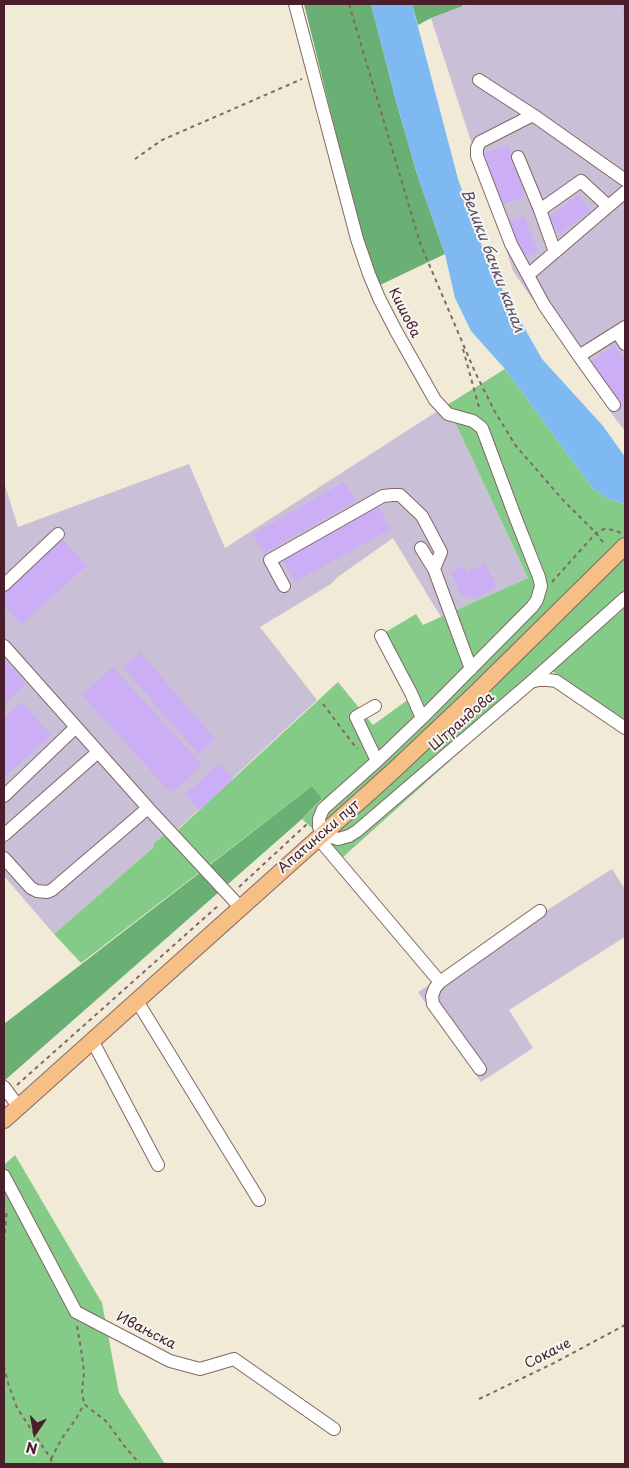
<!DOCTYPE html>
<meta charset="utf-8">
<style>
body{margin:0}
#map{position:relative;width:629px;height:1468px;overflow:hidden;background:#f0ead7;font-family:"Playpen Sans",sans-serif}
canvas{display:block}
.frame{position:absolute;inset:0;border:5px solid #4a1f2b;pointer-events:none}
.north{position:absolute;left:10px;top:1408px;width:50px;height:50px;-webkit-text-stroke:4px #f6f6f2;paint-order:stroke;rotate:192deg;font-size:14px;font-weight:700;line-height:20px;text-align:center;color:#4a1f2b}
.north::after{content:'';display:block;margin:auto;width:18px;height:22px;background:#4a1f2b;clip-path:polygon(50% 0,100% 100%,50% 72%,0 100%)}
</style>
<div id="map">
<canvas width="629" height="1468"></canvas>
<div class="frame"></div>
<div class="north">N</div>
</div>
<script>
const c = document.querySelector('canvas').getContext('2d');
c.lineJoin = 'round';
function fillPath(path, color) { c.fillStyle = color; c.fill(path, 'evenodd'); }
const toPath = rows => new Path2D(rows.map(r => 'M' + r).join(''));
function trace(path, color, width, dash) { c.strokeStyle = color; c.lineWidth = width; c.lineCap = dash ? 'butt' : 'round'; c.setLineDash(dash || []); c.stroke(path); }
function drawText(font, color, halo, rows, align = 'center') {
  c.font = font + ' "Playpen Sans",sans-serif'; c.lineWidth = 4; c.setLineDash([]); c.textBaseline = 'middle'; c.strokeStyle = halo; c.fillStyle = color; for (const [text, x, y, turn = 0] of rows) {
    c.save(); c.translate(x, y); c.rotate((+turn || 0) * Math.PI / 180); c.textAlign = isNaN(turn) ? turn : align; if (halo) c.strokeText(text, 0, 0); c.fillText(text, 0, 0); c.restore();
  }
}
const industrial = toPath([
 [469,4,625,4,625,431,614,417,513,271,431,18],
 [447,405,528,578,441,617,393,538,339,576,331,584,260,627,317,700,167,839,164,835,153,844,154,847,54,934,4,876,4,482,18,527,189,464,225,548],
 [612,869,625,889,625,937,509,1010,533,1048,481,1082,418,992]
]);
const green = toPath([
 [505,369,593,489,609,499,625,504,625,724,551,670,343,857,302,819,322,800,312,786,81,963,54,934,154,847,153,844,164,835,168,839,338,682,373,725,416,694,384,633,416,614,423,625,528,578,447,405],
 [15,1155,102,1303,119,1393,165,1464,4,1464,4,1165]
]);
const forest = toPath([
 [304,4,371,4,396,101,417,174,445,254,380,285,362,239],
 [412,4,462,4,463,6,431,18,418,25],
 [312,786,322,799,302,819,4,1081,4,1024]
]);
const water = toPath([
 [371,4,412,4,458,179,488,264,542,359,603,426,625,457,625,504,609,499,593,489,505,369,471,331,455,298,445,254,417,174,396,101]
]);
const building = toPath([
 [625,6,625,18,621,7],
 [508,145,525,197,501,205,484,153],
 [578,195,590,211,559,234,548,218],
 [524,216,538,251,523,257,508,223],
 [614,345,625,361,625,405,621,408,590,362],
 [344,482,356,501,264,553,253,534],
 [378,506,391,529,295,582,282,559],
 [63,539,86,566,21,625,4,605,4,593],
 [485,563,497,587,473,599,471,594,463,598,451,572,464,566,467,573],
 [140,652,215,739,198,754,123,667],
 [4,658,26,683,4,704],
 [113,667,202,765,171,793,82,695],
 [22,702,51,735,4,777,4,718],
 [219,764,233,779,200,810,185,794]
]);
const path = toPath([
 [349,4,420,243,475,372,495,412,516,446,563,500,596,533,605,545],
 [135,159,162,140,302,79],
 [463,349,480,411],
 [552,582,596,533,604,529,614,530,621,533],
 [323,704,357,749],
 [239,887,307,824],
 [17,1085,220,904],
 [4,1241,7,1209],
 [77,1326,82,1355,84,1372,82,1392,84,1404,107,1422,125,1447,140,1464],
 [4,1366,8,1383,17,1408,51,1459,52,1464],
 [479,1399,554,1363,625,1325],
 [51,1459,62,1438,76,1419,84,1404]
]);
const minor = toPath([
 [295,4,357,239,369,274,379,298,396,331,435,400,448,414,473,421,482,428,516,519,539,577,541,586,537,600,532,607,422,718,377,761,323,809,319,819,319,827,323,834,338,839,349,836,357,831,531,682,538,680,548,680,556,681,625,728],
 [479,80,533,115,625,180],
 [533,115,480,142,477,148,477,156,511,244,544,305,579,356,614,405],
 [518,157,540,210,555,252],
 [540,210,581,181,608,206],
 [528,275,625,192],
 [617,332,625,344],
 [579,356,625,327],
 [421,548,434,569,471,669],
 [4,585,58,534],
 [284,586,270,560,383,496,393,495,400,495,422,516,441,552,434,569],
 [381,636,411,693,422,718],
 [4,646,148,808,240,907],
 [531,682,625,598],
 [375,706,356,717,377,761],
 [4,796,76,727],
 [4,835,98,752],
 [318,838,440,982],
 [4,858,31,888,37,891,47,892,52,890,148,808],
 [137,1001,259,1200],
 [92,1040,158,1165],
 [480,1069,433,1004,432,996,435,988,440,982,540,911],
 [4,1087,18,1106],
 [4,1176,76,1312,170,1361,200,1369,234,1359,334,1429]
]);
const major = toPath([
 [4,1120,391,773,479,690,625,546]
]);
const streetNames = [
 ["Кишова",404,313,63],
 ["Штрандова",462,722,-41],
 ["Апатински пут",319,837,-41],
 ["Ивањска",146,1331,27],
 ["Сокаче",548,1354,-27]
];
const waterNames = [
 ["Велики бачки канал",492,261,69]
];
fillPath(industrial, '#c9bfd7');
fillPath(green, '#83cb87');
fillPath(forest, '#6aaf74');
fillPath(water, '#7fb9f1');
fillPath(building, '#ccaef6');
trace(minor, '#846667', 14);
trace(major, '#846667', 18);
trace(path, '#846667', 2, [4, 4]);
trace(minor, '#fff', 12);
trace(major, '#f5bf86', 16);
drawText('14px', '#4a1f2b', '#f6f6f2', streetNames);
drawText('italic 15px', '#5a4d66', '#f6f6f2', waterNames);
</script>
